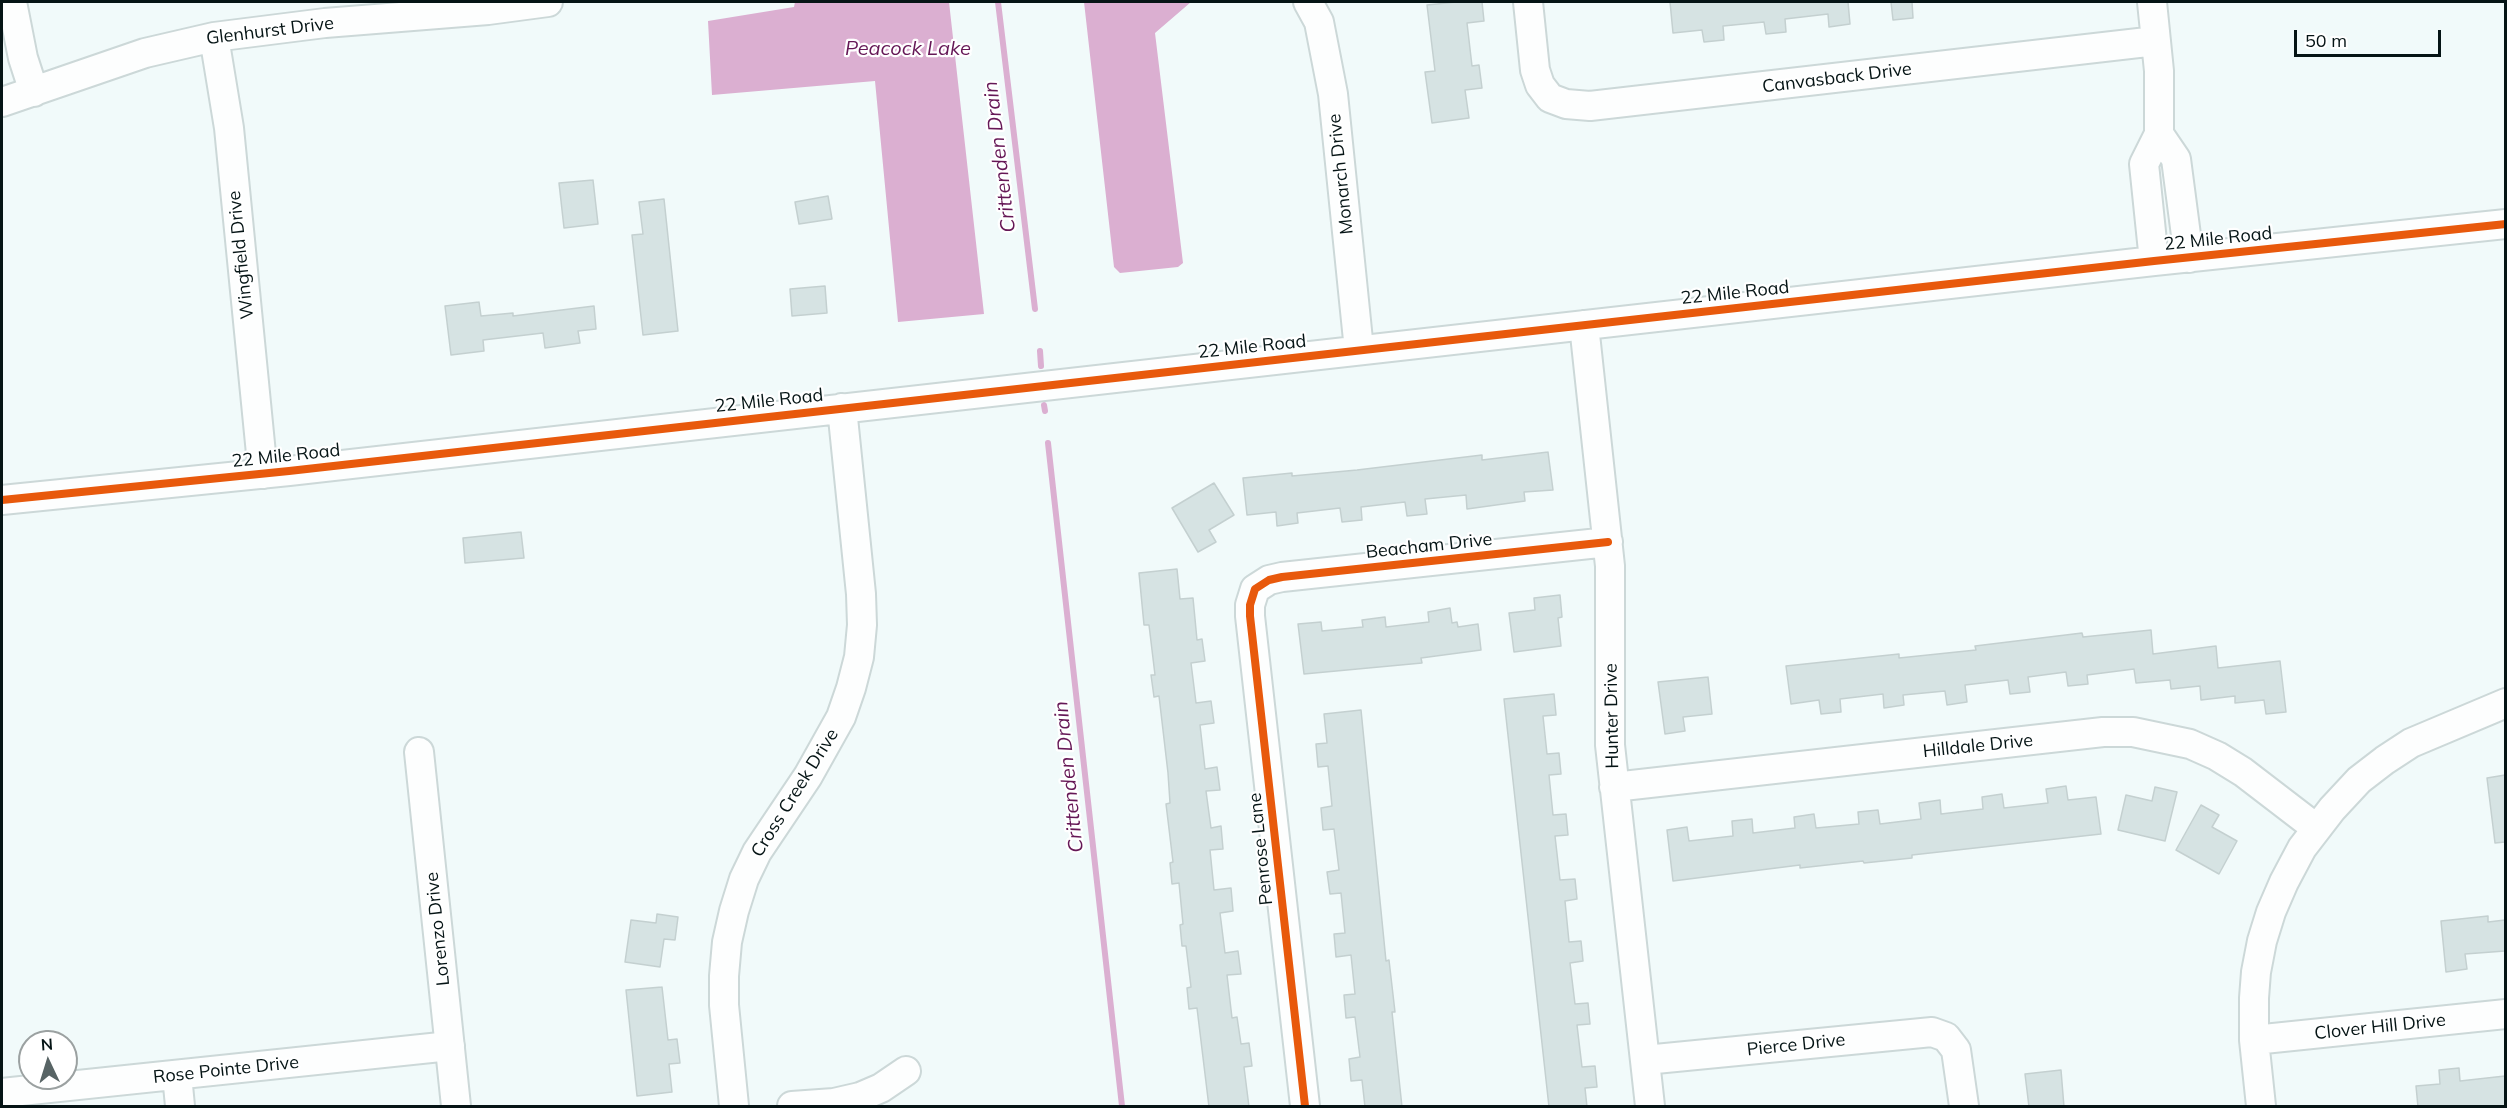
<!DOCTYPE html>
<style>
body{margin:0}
#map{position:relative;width:2507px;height:1108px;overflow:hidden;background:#f1fafa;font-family:Mulish,sans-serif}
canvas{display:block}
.frame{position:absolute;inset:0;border:3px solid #051415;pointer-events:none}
.north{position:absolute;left:18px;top:1030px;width:60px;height:60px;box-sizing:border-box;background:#fff;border:2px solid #9ba1a1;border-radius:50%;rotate:356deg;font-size:16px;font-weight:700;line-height:24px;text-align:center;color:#051415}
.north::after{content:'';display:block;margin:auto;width:21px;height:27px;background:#586465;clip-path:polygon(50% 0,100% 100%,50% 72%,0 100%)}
.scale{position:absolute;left:2294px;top:30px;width:147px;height:27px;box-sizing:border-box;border:3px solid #051415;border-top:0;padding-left:8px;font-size:18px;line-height:21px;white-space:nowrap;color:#051415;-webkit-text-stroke:4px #fff;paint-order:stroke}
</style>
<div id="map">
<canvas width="2507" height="1108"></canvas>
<div class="frame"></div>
<div class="north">N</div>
<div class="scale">50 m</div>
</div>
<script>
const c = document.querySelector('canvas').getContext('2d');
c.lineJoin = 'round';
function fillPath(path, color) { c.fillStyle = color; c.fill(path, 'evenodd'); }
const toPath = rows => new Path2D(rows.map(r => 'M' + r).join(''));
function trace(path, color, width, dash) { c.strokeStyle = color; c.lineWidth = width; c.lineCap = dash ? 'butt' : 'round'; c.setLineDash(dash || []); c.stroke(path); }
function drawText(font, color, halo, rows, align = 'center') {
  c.font = font + ' Mulish,sans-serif'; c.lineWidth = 4.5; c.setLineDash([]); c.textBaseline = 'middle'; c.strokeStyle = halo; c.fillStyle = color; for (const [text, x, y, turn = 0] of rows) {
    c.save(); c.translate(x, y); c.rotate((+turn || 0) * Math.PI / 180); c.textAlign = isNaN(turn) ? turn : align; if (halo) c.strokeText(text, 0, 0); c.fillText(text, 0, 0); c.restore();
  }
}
const water = toPath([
 [795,2,949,2,984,314,898,322,875,81,712,95,708,21,794,7],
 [1084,2,1191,2,1155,33,1183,263,1178,267,1120,273,1114,267]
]);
const stream = toPath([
 [998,2,1035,309],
 [1040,351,1041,366],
 [1044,405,1045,411],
 [1048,443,1122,1106]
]);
const building = toPath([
 [1456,2,1482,2,1484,21,1467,23,1472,66,1479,65,1482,88,1465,90,1469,118,1432,123,1425,72,1435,71,1427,5,1456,2],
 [1670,2,1848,2,1850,24,1829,27,1828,14,1785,19,1786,32,1766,34,1764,22,1723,26,1724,40,1704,42,1702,30,1673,33,1670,2],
 [1891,2,1912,2,1913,18,1893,20,1891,2],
 [593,180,598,224,564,228,559,183,593,180],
 [828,196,832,219,799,224,795,202,828,196],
 [664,199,678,331,643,335,632,235,643,234,639,202,664,199],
 [825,286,827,313,792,316,790,289,825,286],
 [479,302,481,316,513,313,513,316,594,306,596,329,578,331,580,343,545,348,543,333,483,340,484,351,451,355,445,306,479,302],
 [1548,452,1553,490,1524,492,1525,501,1467,509,1466,495,1425,499,1427,514,1407,516,1405,502,1361,507,1362,520,1342,522,1340,508,1297,513,1298,523,1277,526,1276,512,1247,515,1243,478,1292,473,1292,476,1357,470,1482,455,1482,460,1548,452],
 [1214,483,1234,515,1209,530,1216,542,1198,552,1172,508,1214,483],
 [521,532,524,558,465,563,463,538,521,532],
 [1177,569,1180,599,1193,598,1197,640,1202,639,1205,661,1191,663,1196,703,1211,701,1214,723,1200,725,1205,769,1217,767,1220,790,1206,791,1211,828,1221,826,1223,849,1210,850,1214,890,1231,888,1233,911,1220,913,1225,953,1238,951,1241,974,1227,975,1232,1018,1237,1017,1241,1044,1249,1043,1252,1066,1244,1067,1249,1107,1209,1107,1197,1008,1189,1009,1187,988,1191,987,1186,946,1182,946,1180,925,1183,924,1179,883,1172,884,1170,863,1173,862,1166,804,1170,803,1168,773,1159,696,1154,697,1151,675,1155,675,1149,625,1144,625,1139,573,1177,569],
 [1560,595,1562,617,1558,618,1561,646,1514,652,1509,613,1535,610,1534,598,1560,595],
 [1450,608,1452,623,1457,622,1458,627,1478,624,1481,650,1421,658,1422,663,1304,674,1298,624,1321,622,1322,631,1363,627,1362,620,1385,617,1386,627,1429,622,1428,612,1450,608],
 [2151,630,2153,654,2216,646,2218,668,2280,661,2286,712,2266,714,2264,700,2235,703,2235,696,2201,700,2200,686,2171,689,2170,680,2136,683,2134,669,2087,675,2088,684,2068,686,2066,672,2028,677,2030,692,2010,694,2008,680,1965,685,1967,702,1947,705,1945,691,1903,695,1904,705,1884,708,1883,694,1840,699,1841,712,1821,714,1819,700,1791,704,1786,666,1899,654,1899,658,1976,650,1975,646,2082,633,2083,637,2151,630],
 [1708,677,1712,714,1683,717,1685,731,1665,734,1658,682,1708,677],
 [1554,694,1556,715,1543,716,1547,754,1559,753,1561,774,1549,775,1553,815,1566,814,1568,835,1555,836,1560,880,1575,879,1577,899,1565,901,1569,942,1581,941,1583,961,1570,963,1575,1004,1588,1003,1590,1024,1577,1025,1582,1067,1595,1066,1597,1087,1585,1088,1587,1107,1549,1107,1504,699,1554,694],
 [1361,710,1386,961,1389,960,1395,1012,1392,1012,1402,1107,1365,1107,1362,1080,1351,1081,1349,1059,1360,1057,1355,1017,1346,1018,1344,995,1355,994,1351,955,1336,957,1334,934,1345,933,1341,893,1330,894,1327,872,1339,870,1334,829,1323,830,1321,808,1332,806,1328,766,1318,767,1316,744,1327,743,1324,714,1361,710],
 [2505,775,2505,842,2495,843,2487,778,2505,775],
 [2066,786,2068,800,2096,797,2101,834,1912,855,1912,858,1864,863,1863,861,1800,868,1800,865,1673,881,1667,830,1687,827,1689,841,1733,836,1732,821,1752,819,1753,833,1795,828,1794,817,1814,814,1816,828,1859,824,1858,812,1878,810,1880,824,1921,819,1919,803,1940,800,1941,814,1983,809,1982,797,2002,794,2004,808,2048,803,2046,789,2066,786],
 [2155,787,2177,792,2165,841,2118,830,2126,795,2152,801,2155,787],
 [2201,805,2219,815,2212,827,2237,841,2219,874,2176,850,2201,805],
 [657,914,678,917,675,940,664,939,660,967,625,962,631,920,656,923,657,914],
 [2488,916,2488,922,2505,920,2505,951,2465,954,2467,969,2446,972,2441,921,2488,916],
 [662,987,668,1040,677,1039,680,1063,669,1064,672,1092,637,1096,626,990,662,987],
 [2459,1068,2460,1081,2505,1076,2505,1107,2418,1107,2416,1086,2440,1084,2439,1070,2459,1068],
 [2061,1070,2064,1107,2029,1107,2025,1074,2061,1070]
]);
const minor = toPath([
 [12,2,23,58,34,92],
 [1308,2,1319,22,1333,94,1359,350],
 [1528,2,1535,70,1540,85,1550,98,1566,104,1590,106,2156,41],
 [2152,2,2159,71,2159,134,2144,164,2154,261],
 [214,37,229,128,263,474],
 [2,102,145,53,214,37,325,23,488,10,548,2],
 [2159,134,2176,159,2189,258],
 [1584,325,1610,566,1610,745,1650,1106],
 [2,500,289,471,2154,261,2506,224],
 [419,752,456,1106],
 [1614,787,2103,732,2133,732,2190,744,2217,756,2243,772,2316,828],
 [2254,1040,2506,1014],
 [1645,1060,1932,1032,1946,1037,1956,1050,1964,1106],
 [177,1075,180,1106],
 [2,1093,450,1046],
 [734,1106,724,1005,724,976,727,942,734,911,744,879,757,852,808,776,841,717,851,688,859,657,862,625,861,594,842,408],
 [792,1106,834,1103,860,1097,881,1088,906,1071],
 [1305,1106,1250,616,1250,605,1255,589,1269,580,1282,577,1608,542],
 [2261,1106,2254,1040,2254,998,2256,972,2262,941,2271,912,2284,882,2302,848,2332,809,2359,780,2385,760,2411,743,2506,703]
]);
const cycleway = toPath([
 [2,500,289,471,2154,261,2506,224],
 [1305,1106,1250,616,1250,605,1255,589,1269,580,1282,577,1608,542]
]);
const streetNames = [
 ["Glenhurst Drive",270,31,-7],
 ["Canvasback Drive",1837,78,-7],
 ["Monarch Drive",1341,174,-96],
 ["22 Mile Road",2218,239,-6],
 ["Wingfield Drive",241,255,-96],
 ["22 Mile Road",1735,293,-6],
 ["22 Mile Road",1252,347,-6],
 ["22 Mile Road",769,401,-6],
 ["22 Mile Road",286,456,-6],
 ["Beacham Drive",1429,546,-6],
 ["Hunter Drive",1612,716,-91],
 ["Hilldale Drive",1978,746,-6],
 ["Cross Creek Drive",795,793,-58],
 ["Penrose Lane",1261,849,-96],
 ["Lorenzo Drive",438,929,-96],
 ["Clover Hill Drive",2380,1027,-6],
 ["Pierce Drive",1796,1045,-6],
 ["Rose Pointe Drive",226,1070,-6]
];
const waterNames = [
 ["Peacock Lake",908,49],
 ["Crittenden Drain",1000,157,-97],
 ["Crittenden Drain",1069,777,-96]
];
fillPath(water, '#dbafd1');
trace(stream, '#dbafd1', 6);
fillPath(building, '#d6e3e3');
trace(building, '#c4d0d0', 1.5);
trace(minor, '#ccd8d8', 32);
trace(minor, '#fdfefe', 28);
trace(cycleway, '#e8590c', 8);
drawText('18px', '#051415', '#fff', streetNames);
drawText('italic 20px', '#651756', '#fff', waterNames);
</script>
